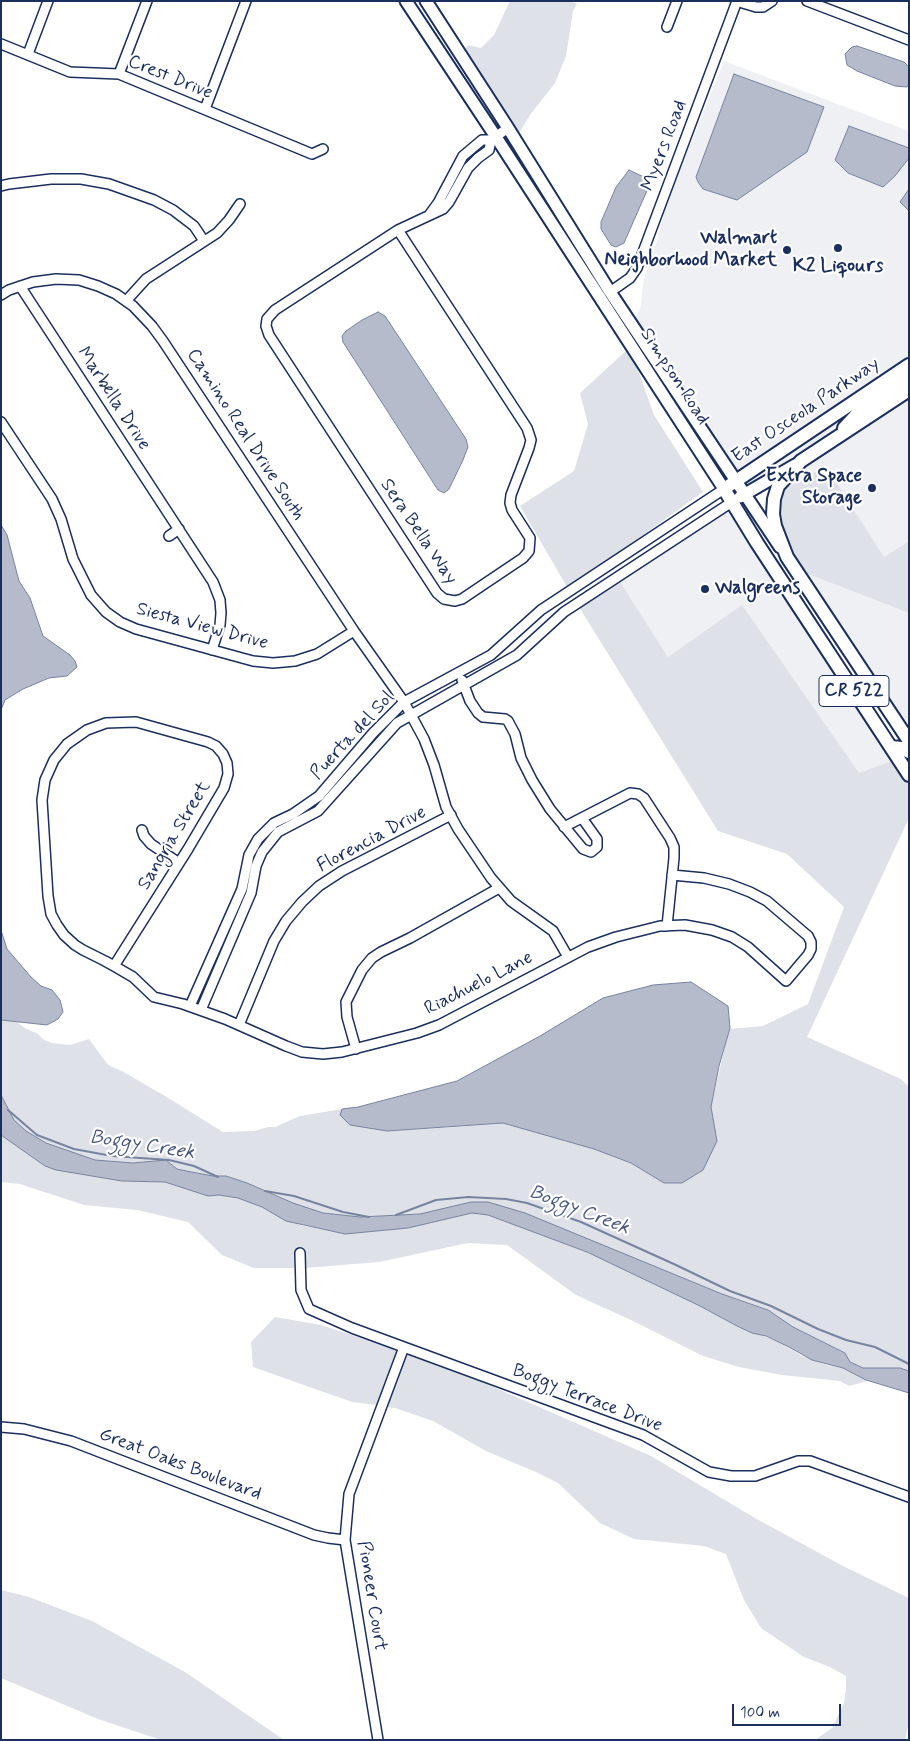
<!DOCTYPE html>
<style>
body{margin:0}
#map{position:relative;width:910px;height:1741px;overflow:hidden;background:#fff;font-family:Mynerve,sans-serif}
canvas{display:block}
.frame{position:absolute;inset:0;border:2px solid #1b2f5e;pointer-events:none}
.scale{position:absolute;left:732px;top:1704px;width:109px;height:22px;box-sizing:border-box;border:2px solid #1b2f5e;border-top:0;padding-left:6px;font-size:15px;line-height:18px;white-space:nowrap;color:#1b2f5e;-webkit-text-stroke:4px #fff;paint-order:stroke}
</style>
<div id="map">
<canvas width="910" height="1741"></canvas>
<div class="frame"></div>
<div class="scale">100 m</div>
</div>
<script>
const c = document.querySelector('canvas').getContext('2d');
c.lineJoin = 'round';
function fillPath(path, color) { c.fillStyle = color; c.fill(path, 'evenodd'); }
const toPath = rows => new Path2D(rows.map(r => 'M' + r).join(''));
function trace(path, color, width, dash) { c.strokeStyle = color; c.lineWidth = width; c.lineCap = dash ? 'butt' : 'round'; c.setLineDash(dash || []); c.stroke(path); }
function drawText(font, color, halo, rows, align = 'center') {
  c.font = font + ' Mynerve,sans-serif'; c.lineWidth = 4.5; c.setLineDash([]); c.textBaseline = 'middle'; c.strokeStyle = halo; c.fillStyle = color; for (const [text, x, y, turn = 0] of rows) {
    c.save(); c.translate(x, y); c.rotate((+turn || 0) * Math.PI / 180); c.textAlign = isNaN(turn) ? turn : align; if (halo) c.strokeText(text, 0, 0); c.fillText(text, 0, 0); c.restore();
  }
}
const built = toPath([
 [724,61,909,131,909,148,849,126,835,160,895,176,909,158,909,189,900,202,909,211,909,360,737,475,634,322,641,306,643,282,657,241,665,207],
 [734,74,823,107,737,199,703,189],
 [878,390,845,420,829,438,746,489,742,482],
 [909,395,909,541,884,557,826,466,781,491,804,464],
 [731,507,909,766,909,787,892,761,859,774,742,606,668,657,619,580],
 [800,571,909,613,909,752]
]);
const green = toPath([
 [510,1,570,1,577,4,573,11,566,56,555,83,530,115,514,141,463,53,468,45,481,48,494,35],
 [628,349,633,356,654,415,703,492,618,553,567,587,520,506,574,471,588,424,580,393],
 [826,466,884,557,909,541,909,613,800,571,784,547,777,514,781,491],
 [619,580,668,657,742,605,859,773,892,761,909,787,909,818,807,1037,901,1079,909,1087,909,1371,900,1368,863,1368,850,1362,845,1353,793,1327,768,1310,753,1304,722,1294,615,1250,471,1202,420,1214,360,1217,323,1213,293,1203,247,1183,226,1176,213,1176,186,1171,177,1169,166,1160,133,1163,95,1160,46,1143,26,1131,13,1120,1,1095,1,1020,17,1022,25,1028,38,1034,44,1040,52,1043,70,1045,89,1039,108,1065,122,1071,170,1099,223,1132,254,1131,268,1127,275,1127,300,1116,342,1109,340,1115,387,1131,456,1127,503,1123,594,1149,631,1163,664,1183,717,1141,711,1107,729,1029,763,1026,808,1004,844,907,787,854,718,831,579,607],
 [1,1135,45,1166,56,1170,121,1181,165,1182,208,1196,219,1195,238,1198,262,1207,300,1225,345,1234,408,1228,472,1213,488,1215,587,1252,700,1306,737,1326,779,1342,802,1356,827,1365,843,1368,868,1381,849,1386,840,1381,782,1375,739,1367,703,1356,633,1321,576,1295,507,1245,468,1243,379,1262,305,1268,304,1250,296,1249,296,1268,254,1268,222,1255,188,1222,137,1210,84,1205,20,1184,1,1182],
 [275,1317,321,1325,398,1350,377,1405,352,1402,253,1367,251,1342],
 [406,1353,457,1371,651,1456,755,1518,843,1566,909,1598,909,1722,905,1740,815,1740,832,1728,844,1703,846,1690,846,1676,830,1667,804,1657,761,1628,744,1600,726,1554,704,1546,634,1539,600,1523,558,1483,538,1473,486,1451,433,1421,395,1408,386,1407],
 [1,1590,29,1597,92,1621,185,1672,284,1740,161,1740,98,1719,1,1678]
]);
const water = toPath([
 [857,46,904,62,909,67,909,83,907,87,895,86,857,71,847,65,845,54,852,47,857,46],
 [734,74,824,107,807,152,737,200,703,189,698,182,696,177,734,74],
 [849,126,909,148,909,158,895,176,883,187,848,173,835,160,849,126],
 [629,170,648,179,649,186,624,243,616,247,611,245,601,229,601,222,616,187,629,170],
 [909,189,909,211,900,202,909,189],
 [378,312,385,316,466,439,468,447,463,460,449,489,444,493,438,490,343,342,342,336,346,331,362,320,378,312],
 [1,525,7,535,19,581,30,598,43,636,70,655,75,661,77,667,67,676,49,678,23,689,5,700,1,710,1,525],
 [1,930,7,949,31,977,41,986,52,990,60,1000,63,1012,58,1019,47,1025,1,1020,1,930],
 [691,982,728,1006,730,1028,719,1066,711,1107,717,1141,703,1170,682,1183,664,1183,631,1163,594,1149,503,1123,387,1131,350,1125,340,1115,342,1109,358,1107,457,1081,540,1036,603,998,653,985,691,982],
 [1,1095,14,1120,26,1131,46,1143,95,1160,133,1163,166,1160,177,1169,186,1171,213,1176,226,1176,247,1183,293,1203,323,1213,360,1217,420,1214,471,1202,488,1202,525,1213,722,1294,768,1310,793,1327,845,1353,850,1362,863,1368,900,1368,909,1371,909,1393,866,1380,843,1368,812,1360,789,1347,766,1336,752,1333,737,1326,700,1306,587,1252,488,1215,472,1213,408,1228,345,1234,286,1221,262,1207,238,1198,219,1195,208,1196,165,1182,122,1181,56,1170,45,1166,1,1135,1,1095]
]);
const stream = toPath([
 [8,1110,37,1135,74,1149,112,1156,169,1160,194,1166,218,1177],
 [265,1191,294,1196,343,1212,369,1217],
 [396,1215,436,1200,468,1197,506,1199,527,1203,581,1222,676,1265,730,1291,771,1306,818,1329,846,1340,875,1347,909,1364]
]);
const street = toPath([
 [736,1,756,7,763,7,772,1],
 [807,1,909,40],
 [667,27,677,1],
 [1,44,70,72,119,74,312,154,323,149],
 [28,54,48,1],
 [119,74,147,1],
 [205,109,246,1],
 [1,186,9,184,51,179,81,179,109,184,154,200,173,210,194,226,204,241],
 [430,214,438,203,463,156,482,140,491,140,508,128],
 [398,230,527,428,531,440,529,448,511,495,510,503,512,510,530,538,529,551,523,558,462,599,455,601,444,599,437,593,269,335,266,326,267,319,275,310,398,230,443,209,449,202,468,168,478,158,489,150,491,140],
 [20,286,213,582,220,600,221,613,220,625,212,650],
 [610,292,630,278,637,268,737,1],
 [1,295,9,290,33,282,56,279,79,280,98,286,116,294,133,306,152,326,163,341,354,631,404,702,424,739,434,765,446,807,458,829,491,878,511,901,553,931,568,957],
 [126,301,146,279,217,233,229,220,240,204],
 [1,422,52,499,61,519,73,559,91,595,106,612,120,622,136,629,253,661,273,663,295,661,317,654,354,631],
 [169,536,179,529],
 [462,680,470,701,478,713,483,717,505,719,508,721,515,734,521,758,532,780,550,809,583,849,591,852,597,847,597,839,582,818],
 [564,827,630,793,638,794,644,798,670,838,674,847,674,858,667,926],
 [142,830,144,836,151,844,179,863],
 [114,966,188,849,224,788,228,774,227,763,223,754,216,746,208,742,136,722,106,723,87,730,67,744,54,760,45,780,42,800,48,896,51,914,57,925,64,935,75,945,83,950,105,961,114,966,133,977,154,997,183,1004,225,1019,286,1046,302,1052,323,1054,342,1052,417,1033,439,1025,588,947,616,937,660,926,685,925,712,930,732,937,748,947,786,981,808,955,811,949,811,942,808,936,767,901,750,892,729,884,704,878,672,875],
 [190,1006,242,889,249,855,258,839,274,823,293,814,319,796,373,733,404,702,491,655,541,610,724,489],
 [201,1010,251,893,256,866,262,852,278,832,318,811,397,723,517,655,564,612,732,502],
 [239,1025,274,941,286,921,302,902,319,886,342,871,451,815],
 [356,1049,347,1017,346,1002,362,970,372,958,381,952,410,938,499,888],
 [300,1253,301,1290,309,1309,352,1328,643,1435,709,1472,731,1476,755,1476,798,1461,810,1461,909,1497],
 [1,1427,24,1429,71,1441,314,1535,328,1538,345,1540],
 [378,1740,345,1540,349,1494,404,1347]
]);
const secondary = toPath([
 [406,1,496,137,724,489],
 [426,1,508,128,610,292,780,547],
 [740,497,795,465]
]);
const primary = toPath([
 [909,365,724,489,757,543,909,775],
 [909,390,801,461,778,486,774,499,773,514,775,526,787,557,909,741],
 [844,428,857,414,909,378],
 [891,747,902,748,909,752]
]);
const markers = [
 [838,248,5,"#1b2f5e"],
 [787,250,5,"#1b2f5e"],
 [872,488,5,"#1b2f5e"],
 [705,589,5,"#1b2f5e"]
];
const shields = [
 [854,691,70]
];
const shieldNames = [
 ["CR 522",854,691]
];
const streetNames = [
 ["Crest Drive",170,78,22],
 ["Myers Road",665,146,-69],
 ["Simpson Road",674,377,57],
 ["Marbella Drive",113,399,57],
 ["East Osceola Parkway",806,411,-34],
 ["Camino Real Drive South",245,435,57],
 ["Sera Bella Way",418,532,56],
 ["Siesta View Drive",202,627,15],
 ["Puerta del Sol",353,736,-47],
 ["Sangria Street",175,836,-59],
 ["Florencia Drive",372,840,-28],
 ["Riachuelo Lane",479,984,-27],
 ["Boggy Terrace Drive",587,1399,21],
 ["Great Oaks Boulevard",180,1465,21],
 ["Pioneer Court",371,1596,81]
];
const poiNames = [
 ["Walmart",777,239],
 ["Neighborhood Market",777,261],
 ["K2 Liqours",838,267,"center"],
 ["Extra Space",862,477],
 ["Storage",862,499],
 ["Walgreens",715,589,"left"]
];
const waterNames = [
 ["Boggy Creek",142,1146,9],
 ["Boggy Creek",579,1211,21]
];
fillPath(built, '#eff0f4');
fillPath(green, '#dee1e7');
fillPath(water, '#b5bbca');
trace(water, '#77839f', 1);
trace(stream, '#77839f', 2);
trace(street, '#1b2f5e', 12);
trace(secondary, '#1b2f5e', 15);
trace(primary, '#1b2f5e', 16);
trace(street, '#fff', 9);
trace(secondary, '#fff', 11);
trace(primary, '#fff', 12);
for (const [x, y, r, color] of markers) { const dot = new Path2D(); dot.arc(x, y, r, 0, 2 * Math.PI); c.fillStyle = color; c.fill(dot); trace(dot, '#fff', 2); }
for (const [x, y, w] of shields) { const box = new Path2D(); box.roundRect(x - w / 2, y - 15.5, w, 31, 4); c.fillStyle = '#fff'; c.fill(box); trace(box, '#1b2f5e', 1); }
drawText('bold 18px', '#1b2f5e', null, shieldNames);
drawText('19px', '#1b2f5e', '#fff', streetNames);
drawText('bold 19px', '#1b2f5e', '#fff', poiNames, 'right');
drawText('italic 20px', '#49597e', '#fff', waterNames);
</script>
